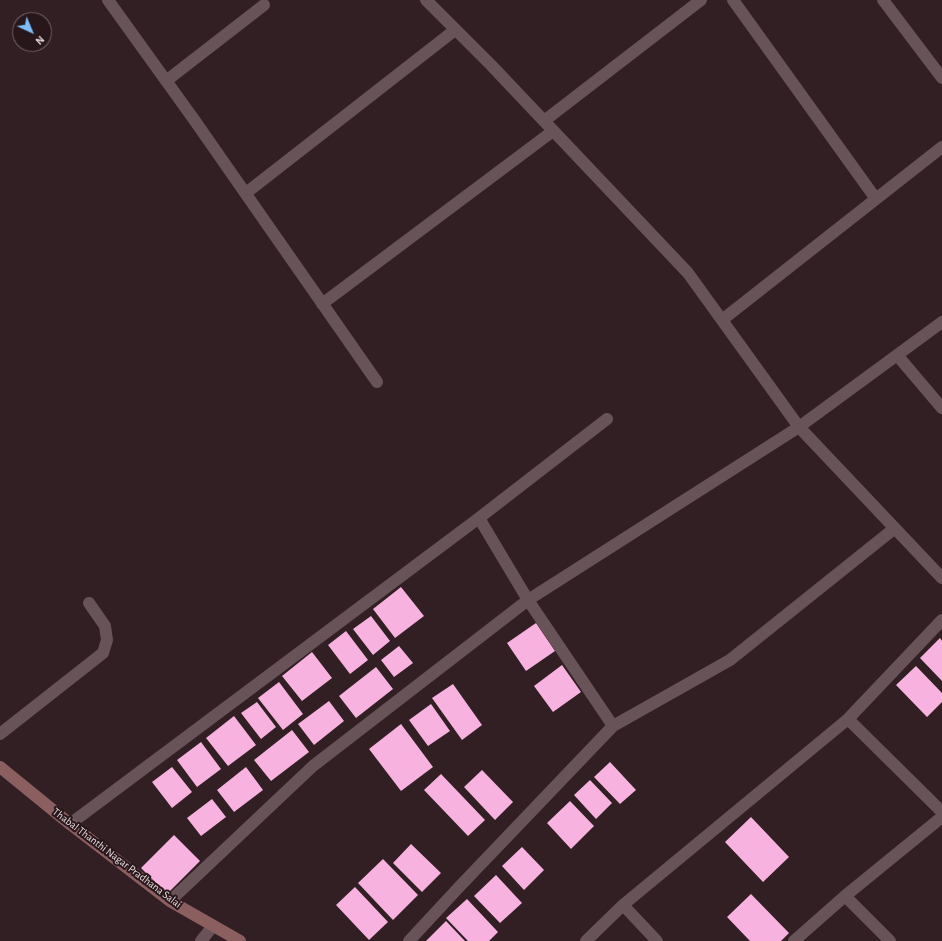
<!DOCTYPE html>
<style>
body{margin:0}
#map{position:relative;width:942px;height:941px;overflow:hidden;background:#311f23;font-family:"Alegreya Sans",sans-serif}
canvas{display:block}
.north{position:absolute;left:12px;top:12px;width:40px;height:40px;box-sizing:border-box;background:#27161a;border:1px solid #756669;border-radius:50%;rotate:136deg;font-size:11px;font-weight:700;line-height:16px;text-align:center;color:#eadde0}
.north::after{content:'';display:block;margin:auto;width:14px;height:18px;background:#7dbef9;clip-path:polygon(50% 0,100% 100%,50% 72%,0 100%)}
</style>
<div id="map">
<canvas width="942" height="941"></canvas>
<div class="north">N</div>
</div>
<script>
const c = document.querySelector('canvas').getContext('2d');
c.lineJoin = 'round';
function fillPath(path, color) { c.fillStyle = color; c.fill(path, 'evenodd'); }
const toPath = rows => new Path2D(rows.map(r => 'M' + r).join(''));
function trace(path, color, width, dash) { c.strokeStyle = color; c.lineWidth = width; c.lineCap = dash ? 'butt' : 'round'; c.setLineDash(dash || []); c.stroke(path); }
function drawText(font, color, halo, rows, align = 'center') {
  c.font = font + ' "Alegreya Sans",sans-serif'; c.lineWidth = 4; c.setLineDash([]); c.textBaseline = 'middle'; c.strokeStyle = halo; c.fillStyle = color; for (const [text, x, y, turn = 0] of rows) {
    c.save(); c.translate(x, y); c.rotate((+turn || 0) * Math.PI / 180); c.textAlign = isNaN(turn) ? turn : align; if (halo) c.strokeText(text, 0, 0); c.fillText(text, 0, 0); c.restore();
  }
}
const building = toPath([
 [401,587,424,616,395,638,373,609],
 [371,616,390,641,373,655,353,629],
 [536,623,555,651,526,671,507,643],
 [346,631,368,660,350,674,328,645],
 [940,638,942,641,942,681,920,658],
 [399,646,413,663,394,677,381,660],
 [312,652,332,678,302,701,282,676],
 [562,665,581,692,553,712,534,686],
 [916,666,942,693,942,702,927,717,896,685],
 [376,667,393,689,356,718,339,696],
 [279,682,303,714,283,730,258,698],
 [453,684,482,725,462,740,432,698],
 [329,701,344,721,314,745,298,724],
 [257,702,276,727,261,739,241,713],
 [431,704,450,731,428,746,409,720],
 [234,716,256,745,228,766,206,738],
 [401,724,433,767,401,791,369,749],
 [292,730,309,752,271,781,254,760],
 [201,742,221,769,197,787,177,760],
 [610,762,636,790,620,804,594,777],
 [172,767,192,792,172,808,152,782],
 [246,767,263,790,234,812,217,790],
 [482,770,513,802,495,820,464,787],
 [441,774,485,820,468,836,424,790],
 [590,780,612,803,596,819,574,795],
 [212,799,226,817,201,836,187,818],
 [570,801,594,826,571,849,547,823],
 [751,817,789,857,763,882,725,842],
 [174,835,200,861,167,894,141,868],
 [411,844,441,873,422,892,393,863],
 [522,847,544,870,524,890,502,866],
 [383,859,418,895,393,920,358,883],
 [496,875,522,903,500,923,474,896],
 [355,887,388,922,369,940,336,905],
 [751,894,789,933,781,941,750,941,727,917],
 [467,899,498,932,489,941,468,941,446,918],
 [446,921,465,941,426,941]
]);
const street = toPath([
 [108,0,195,121,377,382],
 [733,0,876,199],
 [883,0,942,78],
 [166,81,264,5],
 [544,121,701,0],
 [246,193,455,30],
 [322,304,553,131],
 [722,320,942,147],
 [942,322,799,427,942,578],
 [897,355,942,408],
 [479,518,607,419],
 [848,719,942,812],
 [0,734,103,653,107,640,105,626,89,603],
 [70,824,479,518,528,600,613,726],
 [845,896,890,941],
 [170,901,313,766,528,600,799,427,688,273,491,65,426,0],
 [623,905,657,941],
 [201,941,213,926],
 [409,941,461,885,613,726,730,660,895,528],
 [586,941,623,905,848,719,942,620],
 [794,941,845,896,942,817]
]);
const secondary = toPath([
 [0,767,70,824,170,901,240,941]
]);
const streetNames = [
 ["Thabal Thanthi Nagar Pradhana Salai",117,858,37]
];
fillPath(building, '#f8b2df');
trace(street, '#685358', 12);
trace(secondary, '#8b5f60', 12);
drawText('11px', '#eadde0', '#27161a', streetNames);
</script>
